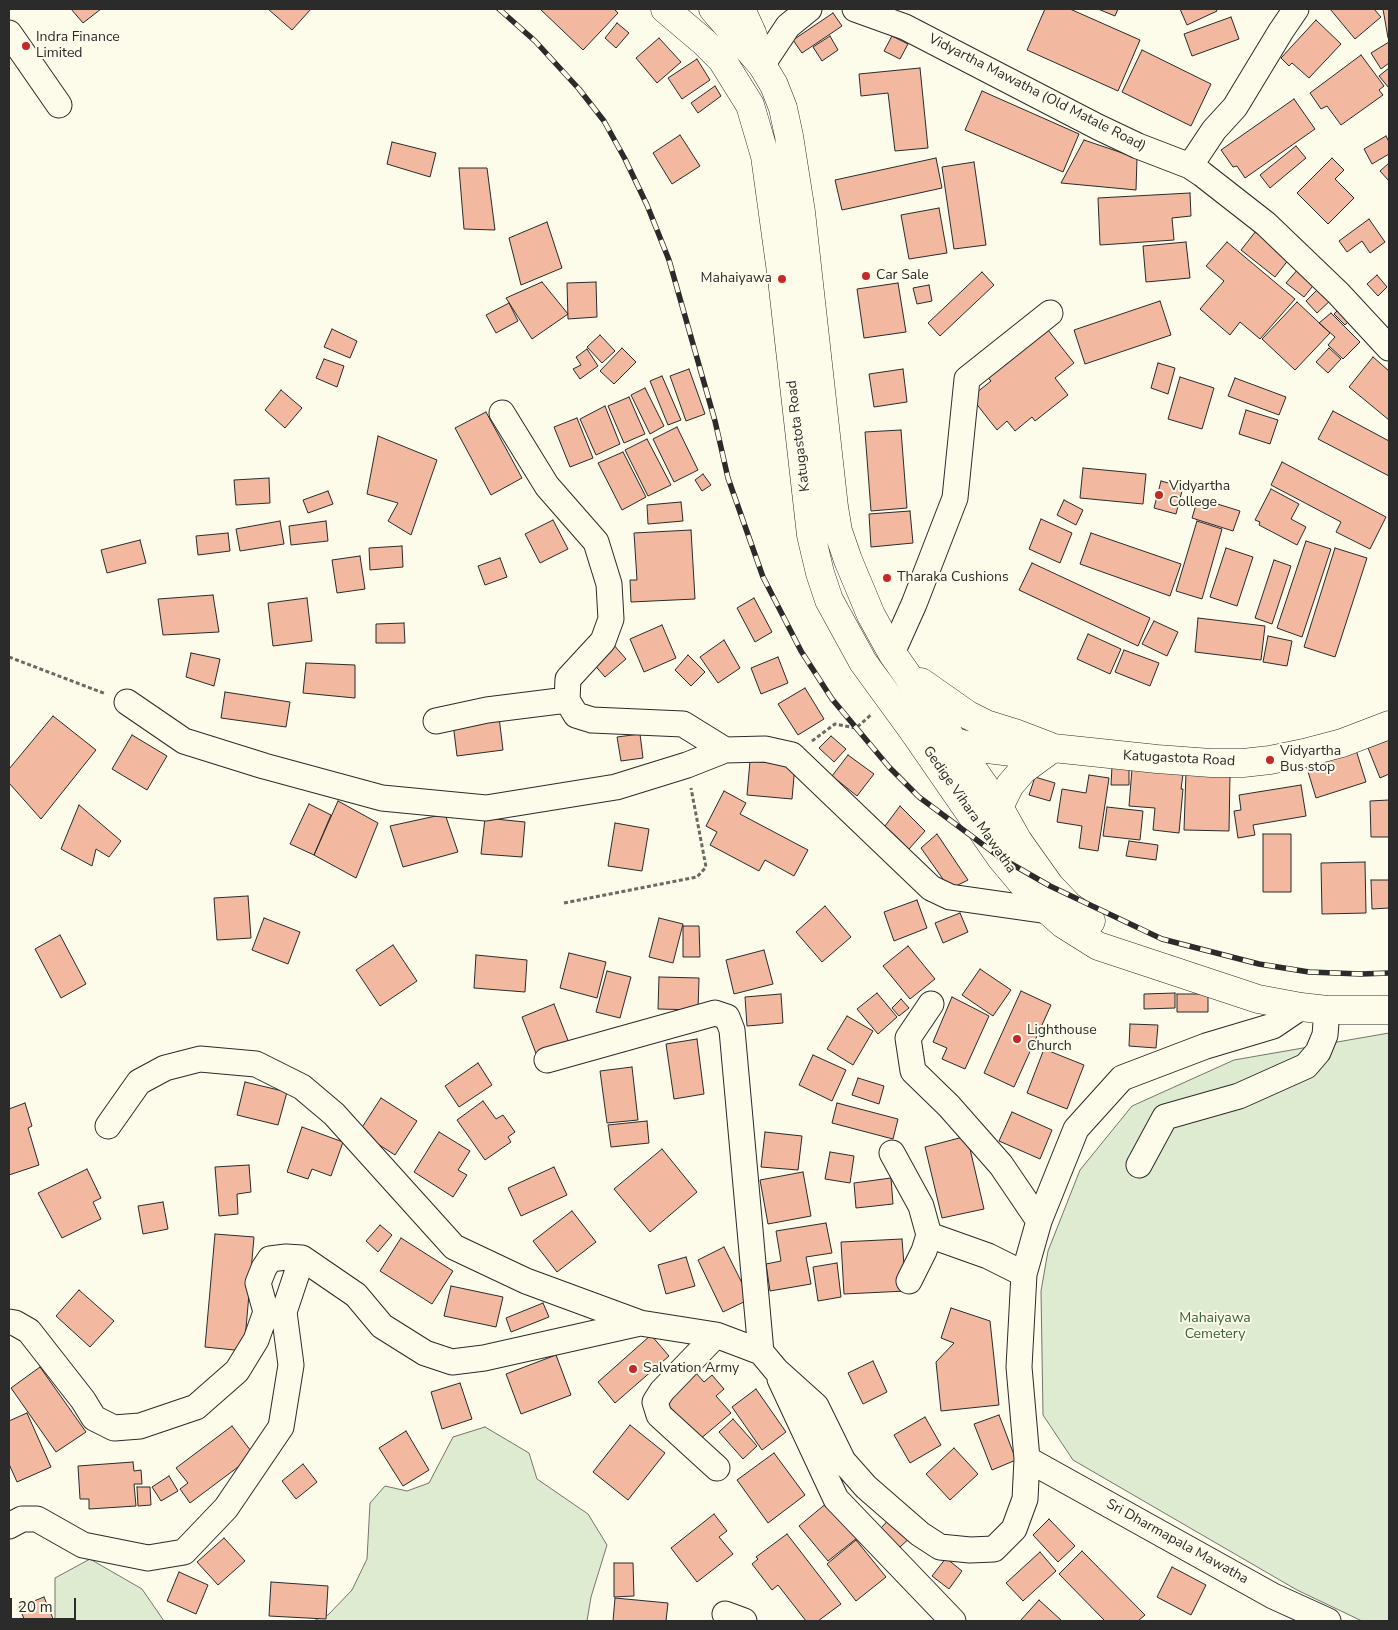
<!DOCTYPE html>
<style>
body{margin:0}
#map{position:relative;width:1398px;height:1630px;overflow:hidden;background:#fdfbea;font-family:"Nunito Sans",sans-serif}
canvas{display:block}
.frame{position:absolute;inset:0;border:10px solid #2b2b2b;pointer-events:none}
.scale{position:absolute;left:10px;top:1598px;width:66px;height:22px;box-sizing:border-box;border:2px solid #2b2b2b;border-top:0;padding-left:6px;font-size:15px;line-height:18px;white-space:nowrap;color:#2b2b2b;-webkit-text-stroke:4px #fdfbea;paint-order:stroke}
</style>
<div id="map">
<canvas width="1398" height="1630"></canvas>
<div class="frame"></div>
<div class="scale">20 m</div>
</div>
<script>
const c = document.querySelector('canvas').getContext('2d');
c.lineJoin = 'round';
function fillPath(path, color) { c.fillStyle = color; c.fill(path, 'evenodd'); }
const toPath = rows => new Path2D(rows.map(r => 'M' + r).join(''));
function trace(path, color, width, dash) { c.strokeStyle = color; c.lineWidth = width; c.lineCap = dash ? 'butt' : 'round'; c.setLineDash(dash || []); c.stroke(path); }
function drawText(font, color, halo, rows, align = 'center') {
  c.font = font + ' "Nunito Sans",sans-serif'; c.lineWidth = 4; c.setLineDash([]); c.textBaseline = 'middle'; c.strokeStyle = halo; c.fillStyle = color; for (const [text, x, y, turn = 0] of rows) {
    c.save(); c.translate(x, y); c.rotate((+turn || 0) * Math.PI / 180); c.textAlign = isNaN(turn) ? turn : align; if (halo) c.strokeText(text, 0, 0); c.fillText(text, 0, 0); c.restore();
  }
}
const green = toPath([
 [1389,1033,1389,1621,1362,1621,1297,1590,1073,1460,1043,1415,1041,1291,1048,1251,1080,1170,1132,1106,1234,1060,1389,1033],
 [485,1427,529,1453,537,1479,588,1514,607,1545,591,1597,587,1621,313,1621,328,1615,352,1590,367,1559,370,1503,385,1486,407,1491,429,1483,453,1437,485,1427],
 [90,1559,142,1589,164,1621,55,1621,55,1578,90,1559]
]);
const building = toPath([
 [71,9,101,9,83,23,71,9],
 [268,9,311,9,292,30,268,9],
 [540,9,614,9,618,13,583,50,540,9],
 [1045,9,1070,9,1140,40,1118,91,1027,50,1045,9],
 [1098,9,1118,9,1115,16,1098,9],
 [1180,9,1216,9,1217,11,1187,25,1180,9],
 [1330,9,1374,9,1381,17,1355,39,1330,9],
 [1383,9,1389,9,1389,38,1388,38,1383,9],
 [833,13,842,26,802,53,793,40,833,13],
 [1231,17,1239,39,1192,56,1184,34,1231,17],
 [1316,20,1341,44,1309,78,1292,63,1289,66,1281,58,1316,20],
 [617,23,629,33,616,48,605,38,617,23],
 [830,36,838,50,822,61,813,47,830,36],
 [892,36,908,44,900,59,884,51,892,36],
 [659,38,681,62,657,83,636,58,659,38],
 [1389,42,1389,63,1381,69,1371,53,1389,42],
 [1142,50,1211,84,1191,126,1122,92,1142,50],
 [1361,55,1384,86,1379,90,1383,95,1341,125,1327,106,1321,109,1310,93,1361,55],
 [697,59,710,80,682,99,668,78,697,59],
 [920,68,928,148,895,151,888,93,861,96,859,74,920,68],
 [1389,68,1389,88,1379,76,1389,68],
 [715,86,721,96,698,113,691,103,715,86],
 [982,91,1079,134,1063,172,965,130,982,91],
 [1294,99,1315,129,1245,178,1237,166,1233,167,1221,150,1294,99],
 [680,135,700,166,672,184,653,153,680,135],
 [1386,136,1389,142,1389,154,1372,164,1364,149,1386,136],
 [1084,140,1137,158,1136,190,1061,183,1084,140],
 [392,142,436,153,430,177,387,164,392,142],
 [1296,146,1306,158,1270,188,1260,175,1296,146],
 [936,158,942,188,842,210,835,180,936,158],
 [1332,158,1344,170,1335,179,1354,198,1328,224,1297,193,1332,158],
 [974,162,986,245,954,249,942,167,974,162],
 [1389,163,1389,181,1380,171,1389,163],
 [459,168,487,168,495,230,464,229,459,168],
 [1190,193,1191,216,1172,218,1174,240,1100,245,1098,198,1190,193],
 [939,208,947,253,909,259,901,215,939,208],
 [1369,219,1385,242,1370,253,1362,241,1347,252,1339,241,1369,219],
 [547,222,562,268,521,285,509,238,547,222],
 [1256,231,1289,259,1275,277,1241,250,1256,231],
 [1186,242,1190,278,1146,282,1143,246,1186,242],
 [1227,242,1295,299,1260,339,1240,322,1230,335,1200,309,1224,281,1206,266,1227,242],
 [1299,268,1316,282,1304,297,1286,283,1299,268],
 [982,272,994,285,940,336,928,323,982,272],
 [1377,275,1387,287,1378,296,1367,284,1377,275],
 [542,282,568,314,532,339,506,298,542,282],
 [596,282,597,317,568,319,567,283,596,282],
 [898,283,906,332,864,338,857,289,898,283],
 [929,285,932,301,917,304,913,288,929,285],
 [1321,286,1333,298,1317,313,1306,301,1321,286],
 [1160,301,1171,335,1085,364,1074,330,1160,301],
 [1297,302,1330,333,1295,370,1262,339,1297,302],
 [509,303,518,321,496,333,486,315,509,303],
 [1342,306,1353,317,1345,325,1334,314,1342,306],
 [1331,313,1360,342,1343,359,1328,345,1335,337,1319,323,1331,313],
 [332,329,357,341,350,358,324,347,332,329],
 [1048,330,1074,363,1055,378,1068,395,1035,421,1032,417,1015,431,1007,421,997,430,971,397,991,381,984,373,1005,365,1048,330],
 [600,335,615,351,602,363,587,347,600,335],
 [622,348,636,362,614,384,600,371,622,348],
 [1329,348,1341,359,1328,373,1316,362,1329,348],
 [587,349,598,366,580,379,573,369,581,365,576,357,587,349],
 [1373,357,1389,371,1389,420,1349,387,1373,357],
 [324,359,344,366,337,387,316,378,324,359],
 [1158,363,1175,368,1168,394,1151,388,1158,363],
 [689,369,705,414,686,421,670,376,689,369],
 [903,369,907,402,874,407,869,374,903,369],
 [662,376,681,420,668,425,650,381,662,376],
 [1180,377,1214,388,1202,429,1168,419,1180,377],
 [1235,378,1286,397,1279,415,1228,396,1235,378],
 [645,388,664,426,650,434,631,395,645,388],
 [281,390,302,408,285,428,265,410,281,390],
 [629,397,645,434,624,443,608,406,629,397],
 [605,406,620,444,596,455,580,419,605,406],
 [1246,410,1278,420,1270,444,1239,434,1246,410],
 [1333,411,1389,441,1389,476,1318,439,1333,411],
 [486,412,522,478,491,495,455,428,486,412],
 [577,418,593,458,570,467,554,427,577,418],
 [677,427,698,470,674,482,653,439,677,427],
 [901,430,907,508,871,511,865,432,901,430],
 [378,436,437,460,411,535,388,521,398,503,367,494,378,436],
 [647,439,671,485,648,496,625,450,647,439],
 [623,452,646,497,622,510,598,463,623,452],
 [1282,462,1386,517,1370,549,1336,532,1341,522,1271,485,1282,462],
 [1083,468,1146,474,1143,504,1080,498,1083,468],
 [703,474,711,485,702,491,695,480,703,474],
 [269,478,270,503,236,505,234,480,269,478],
 [1161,481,1183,487,1176,514,1154,508,1161,481],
 [1271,489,1299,504,1291,519,1306,527,1297,545,1259,525,1260,522,1255,520,1271,489],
 [328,491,333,504,308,513,303,500,328,491],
 [1198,498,1240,511,1233,531,1192,518,1198,498],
 [1064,500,1083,510,1076,525,1057,515,1064,500],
 [681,502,683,521,648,524,647,505,681,502],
 [910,511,913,543,871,547,869,514,910,511],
 [1041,519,1072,533,1060,563,1029,549,1041,519],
 [553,520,568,549,540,563,525,534,553,520],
 [280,521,284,544,240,551,236,529,280,521],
 [326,521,328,541,291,545,289,526,326,521],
 [1197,521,1222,529,1202,599,1176,591,1197,521],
 [691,530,695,599,631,602,630,580,637,580,634,533,691,530],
 [228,533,230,551,198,555,196,536,228,533],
 [1091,533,1181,564,1170,596,1080,564,1091,533],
 [140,540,146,563,107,573,101,550,140,540],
 [1306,541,1331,549,1302,637,1277,628,1306,541],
 [402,546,403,567,370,570,369,548,402,546],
 [1226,548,1253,557,1237,606,1210,597,1226,548],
 [1335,548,1367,558,1335,657,1304,647,1335,548],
 [360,556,365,589,337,593,332,560,360,556],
 [500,558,507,577,485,585,478,566,500,558],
 [1274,560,1291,566,1272,624,1255,618,1274,560],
 [1032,563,1150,618,1138,646,1019,590,1032,563],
 [213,595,219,632,163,635,158,599,213,595],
 [307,598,312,641,273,646,268,603,307,598],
 [754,598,772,632,755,642,737,608,754,598],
 [1198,618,1265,626,1261,660,1195,652,1198,618],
 [1154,621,1178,632,1167,656,1142,644,1154,621],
 [404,623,405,643,376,643,376,624,404,623],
 [662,625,676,658,644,672,630,639,662,625],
 [1088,634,1121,649,1110,674,1077,659,1088,634],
 [1268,636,1292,641,1287,666,1263,662,1268,636],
 [724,640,740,668,718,683,700,657,724,640],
 [613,644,626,659,605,677,592,662,613,644],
 [1124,650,1159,663,1150,686,1115,672,1124,650],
 [191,653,220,659,214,686,186,677,191,653],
 [688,655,705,672,691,686,675,670,688,655],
 [778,657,788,683,761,694,751,668,778,657],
 [306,663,355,665,355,698,303,693,306,663],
 [805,688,824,719,798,735,778,704,805,688],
 [225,692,290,702,286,727,221,718,225,692],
 [53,716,96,750,41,819,9,783,9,769,53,716],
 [499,717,503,750,457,756,453,723,499,717],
 [640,734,643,758,621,761,617,737,640,734],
 [132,735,167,756,147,790,112,769,132,735],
 [831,736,846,749,834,762,819,748,831,736],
 [1389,740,1389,774,1380,778,1368,748,1389,740],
 [1356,750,1366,782,1316,798,1306,765,1356,750],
 [848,755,874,774,857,796,832,776,848,755],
 [750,761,795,765,792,799,747,795,750,761],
 [1112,766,1129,767,1129,785,1111,785,1112,766],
 [1132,769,1183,774,1181,789,1183,789,1179,833,1153,830,1155,808,1129,806,1132,769],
 [1186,772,1230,773,1229,831,1184,830,1186,772],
 [1089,775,1109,778,1098,851,1079,848,1082,826,1057,822,1062,789,1086,793,1089,775],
 [1035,777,1055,783,1050,801,1029,795,1035,777],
 [1301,785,1306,816,1253,825,1255,835,1238,838,1234,811,1241,810,1239,795,1301,785],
 [724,791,746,803,740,814,808,850,794,876,765,860,759,871,710,845,717,832,706,826,724,791],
 [1389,800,1389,837,1371,837,1370,801,1389,800],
 [338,801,378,823,356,878,314,855,338,801],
 [309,804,331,815,314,855,290,844,309,804],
 [79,805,121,841,109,857,96,849,92,866,61,849,79,805],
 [900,806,925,831,909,849,885,826,900,806],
 [1107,807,1143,811,1140,840,1103,836,1107,807],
 [445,814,458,852,403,867,390,826,445,814],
 [485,818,525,822,522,857,481,854,485,818],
 [615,823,649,829,642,871,608,866,615,823],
 [937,834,968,880,950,889,921,848,937,834],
 [1263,834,1291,834,1291,892,1263,892,1263,834],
 [1129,841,1158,845,1156,860,1126,856,1129,841],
 [1365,862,1366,913,1322,914,1321,863,1365,862],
 [1371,880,1389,880,1389,908,1372,909,1371,880],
 [248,896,251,938,217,940,214,898,248,896],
 [917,900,927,928,894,941,884,912,917,900],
 [825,906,851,937,822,962,796,932,825,906],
 [960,913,968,932,943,943,935,923,960,913],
 [264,918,300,932,288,964,252,950,264,918],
 [659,918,683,924,673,963,649,957,659,918],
 [683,926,699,926,700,957,683,957,683,926],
 [60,935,86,984,61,998,35,949,60,935],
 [393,945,417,981,380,1006,356,970,393,945],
 [908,946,935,979,910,999,883,966,908,946],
 [764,950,773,984,734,994,726,960,764,950],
 [569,953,606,962,597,998,560,988,569,953],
 [476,955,527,960,525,992,474,988,476,955],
 [980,969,1011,990,993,1016,962,995,980,969],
 [607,971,631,977,620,1018,596,1012,607,971],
 [659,977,699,978,698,1010,658,1009,659,977],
 [1021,991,1051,1005,1014,1087,984,1073,1021,991],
 [877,993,897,1017,878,1034,857,1009,877,993],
 [1175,993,1175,1008,1144,1009,1144,994,1175,993],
 [781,994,783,1023,747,1026,745,997,781,994],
 [1177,994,1208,994,1208,1012,1177,1012,1177,994],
 [952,997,989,1016,965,1069,942,1059,947,1048,933,1042,952,997],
 [901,999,909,1008,899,1016,892,1008,901,999],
 [554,1004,569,1043,537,1056,522,1017,554,1004],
 [847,1016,873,1031,853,1065,827,1049,847,1016],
 [1130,1024,1158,1025,1156,1048,1129,1046,1130,1024],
 [697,1039,704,1094,674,1099,666,1044,697,1039],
 [1044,1049,1084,1065,1067,1109,1027,1093,1044,1049],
 [813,1055,846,1070,832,1101,799,1085,813,1055],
 [478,1063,492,1085,459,1107,445,1086,478,1063],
 [632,1067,638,1120,607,1123,600,1071,632,1067],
 [858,1078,884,1086,879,1104,852,1095,858,1078],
 [245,1082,287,1092,278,1125,237,1115,245,1082],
 [381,1098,417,1121,395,1155,359,1132,381,1098],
 [483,1101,496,1119,503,1115,515,1132,508,1137,511,1142,485,1160,457,1120,483,1101],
 [25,1103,32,1126,28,1128,39,1165,9,1175,9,1109,25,1103],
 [837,1103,898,1119,893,1139,832,1123,837,1103],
 [1012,1112,1052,1130,1040,1159,999,1141,1012,1112],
 [647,1121,649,1143,611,1147,608,1125,647,1121],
 [302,1127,343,1142,331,1176,312,1169,308,1179,287,1172,302,1127],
 [439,1132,470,1151,458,1170,467,1175,453,1197,414,1172,439,1132],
 [765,1132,802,1136,798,1170,761,1167,765,1132],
 [967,1136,984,1209,942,1218,925,1147,967,1136],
 [662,1149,697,1192,650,1232,614,1189,662,1149],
 [830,1152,854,1156,850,1183,825,1179,830,1152],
 [249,1165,251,1192,237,1194,238,1214,219,1216,215,1167,249,1165],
 [554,1167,567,1195,521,1216,508,1188,554,1167],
 [87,1169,101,1198,93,1202,101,1219,62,1238,38,1193,87,1169],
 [803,1172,811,1216,768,1224,760,1180,803,1172],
 [891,1178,893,1204,856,1208,854,1183,891,1178],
 [163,1202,168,1229,143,1234,138,1206,163,1202],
 [572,1211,596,1242,557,1272,533,1241,572,1211],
 [826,1223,832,1253,806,1257,811,1284,770,1291,766,1264,781,1261,776,1231,826,1223],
 [380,1225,392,1235,378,1252,366,1241,380,1225],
 [215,1234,254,1237,244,1351,205,1347,215,1234],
 [401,1238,453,1271,432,1304,380,1271,401,1238],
 [902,1239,906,1291,844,1294,841,1242,902,1239],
 [724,1247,750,1299,723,1312,698,1260,724,1247],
 [686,1257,695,1286,666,1294,658,1265,686,1257],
 [837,1263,841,1297,818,1301,813,1267,837,1263],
 [451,1286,503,1297,496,1327,444,1316,451,1286],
 [79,1290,114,1321,90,1347,56,1316,79,1290],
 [543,1303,549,1317,511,1332,506,1318,543,1303],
 [951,1308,990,1321,999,1405,941,1411,936,1362,954,1343,941,1338,951,1308],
 [651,1335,669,1356,615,1403,598,1382,651,1335],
 [556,1355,571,1395,521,1414,506,1374,556,1355],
 [873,1361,887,1392,863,1404,848,1373,873,1361],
 [40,1367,86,1432,56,1452,11,1388,40,1367],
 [695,1372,704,1382,712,1375,724,1389,716,1396,731,1413,699,1440,664,1400,695,1372],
 [460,1383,472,1419,442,1429,431,1392,460,1383],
 [756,1389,786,1432,762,1450,732,1407,756,1389],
 [27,1413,51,1467,17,1482,9,1464,9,1421,27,1413],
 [999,1415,1016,1460,992,1470,974,1424,999,1415],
 [925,1417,941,1445,910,1463,894,1435,925,1417],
 [733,1419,757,1446,743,1459,719,1432,733,1419],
 [630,1425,665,1453,628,1500,593,1472,630,1425],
 [232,1426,254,1455,190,1503,180,1489,188,1483,176,1468,232,1426],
 [406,1431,429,1470,403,1486,379,1448,406,1431],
 [954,1448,978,1474,950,1500,926,1474,954,1448],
 [774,1453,805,1495,768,1523,737,1480,774,1453],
 [133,1462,134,1471,141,1470,142,1484,134,1484,136,1506,89,1509,89,1499,80,1499,78,1466,133,1462],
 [303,1464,317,1482,296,1499,282,1481,303,1464],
 [169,1476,178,1491,161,1501,152,1487,169,1476],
 [137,1487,150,1487,151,1505,138,1506,137,1487],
 [828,1502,857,1538,828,1561,799,1526,828,1502],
 [714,1514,727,1531,719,1537,733,1554,697,1582,671,1548,714,1514],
 [893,1515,913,1535,900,1547,881,1528,893,1515],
 [1049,1519,1075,1546,1058,1562,1033,1535,1049,1519],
 [787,1534,841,1604,818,1621,806,1621,778,1585,772,1590,752,1564,758,1559,756,1557,787,1534],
 [224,1538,245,1561,218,1585,197,1562,224,1538],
 [856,1540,886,1577,856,1601,827,1564,856,1540],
 [1082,1551,1145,1615,1138,1621,1105,1621,1059,1574,1082,1551],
 [1040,1552,1056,1571,1023,1601,1006,1583,1040,1552],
 [946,1558,962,1571,949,1589,932,1576,946,1558],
 [614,1563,633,1563,634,1596,614,1597,614,1563],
 [1172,1567,1206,1585,1191,1615,1157,1597,1172,1567],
 [179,1572,208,1585,196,1614,167,1601,179,1572],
 [271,1582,328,1586,326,1619,269,1616,271,1582],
 [44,1597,54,1621,25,1621,19,1607,44,1597],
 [615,1598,668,1603,666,1621,613,1621,615,1598],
 [1039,1600,1062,1621,1020,1621,1039,1600]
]);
const path = toPath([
 [9,657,106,694],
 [812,741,835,724,856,728,872,714],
 [564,903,697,877,706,867,691,788]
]);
const minor = toPath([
 [855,9,905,27,1098,127,1138,146,1190,166,1202,174,1266,224,1338,293,1389,348],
 [9,33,59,105],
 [762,65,788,26,809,9],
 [1190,166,1214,130,1235,107,1281,31,1296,9],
 [502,413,547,486,596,542,609,584,611,619,603,641,568,679,567,700,576,715,592,720,683,724,725,750],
 [892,653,914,604,955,498,967,379,1050,313],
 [127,702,184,741,264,766,382,798,486,808,616,787,687,765,725,750,765,749,792,755,931,888,950,897,1048,911],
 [436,721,487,710,567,700],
 [931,1004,908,1038,913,1071,949,1106,1001,1165,1039,1221],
 [547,1060,715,1013,727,1017,732,1030,761,1352],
 [108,1126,139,1082,165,1068,200,1059,256,1064,302,1087,334,1114,454,1247,526,1281,640,1323],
 [892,1153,921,1206,929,1235,988,1256,1024,1274],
 [1139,1165,1165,1117,1239,1096,1306,1066,1318,1052,1325,1035,1327,1010],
 [909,1281,924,1251,929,1235],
 [9,1322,15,1323,29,1331,83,1400,94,1418,114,1428,140,1426,196,1407,237,1371,256,1340,266,1312,258,1283,264,1268,270,1259,286,1257,302,1258,356,1295,382,1326,425,1353,452,1362,484,1358,640,1323,716,1335,761,1352,776,1370,816,1406,843,1461,866,1487,920,1534,940,1547,970,1550,994,1549,1014,1529,1025,1499,1027,1459,1019,1367,1024,1274,1039,1221,1076,1129,1122,1078,1206,1046,1273,1026,1301,1007],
 [716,1335,662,1391,655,1402,659,1415,717,1468],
 [780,1379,836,1499,953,1621],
 [1027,1459,1273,1596,1328,1621],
 [9,1526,22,1519,37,1519,83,1545,148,1558,184,1552,226,1508,281,1427,291,1365,284,1312,302,1258],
 [725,1614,744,1621]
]);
const major = toPath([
 [741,9,752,33,762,65],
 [914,732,1001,858,1037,901,1063,924,1098,946,1258,999,1301,1007,1327,1010,1389,1010],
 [954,742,999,807,1018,841,1050,886,1069,906,1091,921],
 [999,807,1010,785,1023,770,1053,748]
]);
const highway = toPath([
 [665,9,704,42,722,60,750,105,765,156,782,279,811,535,820,573,829,600,863,662,914,732,979,748,1012,752,1053,748,1157,759,1211,763,1243,763,1270,760,1304,753,1342,743,1389,725],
 [713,9,762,65,774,85,783,108,789,136,801,212,834,507,838,531,848,560,871,615,892,653,954,742],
 [921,682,968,715,986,724,1015,733,1049,746]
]);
const rail = toPath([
 [499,9,535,41,579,89,604,121,625,159,647,205,669,260,715,421,728,478,763,577,801,651,832,699,889,767,919,797,1001,858,1050,886,1162,939,1259,964,1309,972,1361,974,1389,973]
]);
const markers = [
 [26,46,5,"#c62828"],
 [866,276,5,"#c62828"],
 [782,279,5,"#c62828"],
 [1159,495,5,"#c62828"],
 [887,578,5,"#c62828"],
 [1270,760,5,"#c62828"],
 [1017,1039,5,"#c62828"],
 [633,1369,5,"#c62828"]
];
const poiNames = [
 ["Indra Finance",36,38],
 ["Limited",36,54],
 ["Car Sale",876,276],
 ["Mahaiyawa",772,279,"right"],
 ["Vidyartha",1169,487],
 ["College",1169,503],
 ["Tharaka Cushions",897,578],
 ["Vidyartha",1280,752],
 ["Bus stop",1280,768],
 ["Lighthouse",1027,1031],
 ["Church",1027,1047],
 ["Salvation Army",643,1369]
];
const streetNames = [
 ["Vidyartha Mawatha (Old Matale Road)",1037,93,27],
 ["Katugastota Road",799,436,-97],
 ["Katugastota Road",1179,759,3],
 ["Gedige Vihara Mawatha",969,810,55],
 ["Sri Dharmapala Mawatha",1177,1542,29]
];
const parkNames = [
 ["Mahaiyawa",1215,1319],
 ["Cemetery",1215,1335]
];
fillPath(green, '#deebd1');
trace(green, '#74746e', 1);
fillPath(building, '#f2b8a0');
trace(building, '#2b2b2b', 1);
trace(minor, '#2b2b2b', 27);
trace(major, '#2b2b2b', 29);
trace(highway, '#2b2b2b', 29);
trace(path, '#6a6964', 3, [4, 2.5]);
trace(minor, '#fdfbea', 25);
trace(major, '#fdfbea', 28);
trace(highway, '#fdfbea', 28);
trace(rail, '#2b2b2b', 5.5);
trace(rail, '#fdfbea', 4, [11]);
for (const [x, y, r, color] of markers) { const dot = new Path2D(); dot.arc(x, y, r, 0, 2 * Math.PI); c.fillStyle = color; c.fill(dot); trace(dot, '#fdfbea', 2); }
drawText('14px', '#2b2b2b', '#fdfbea', poiNames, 'left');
drawText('14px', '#2b2b2b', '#fdfbea', streetNames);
drawText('14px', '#34623c', '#fdfbea', parkNames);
</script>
